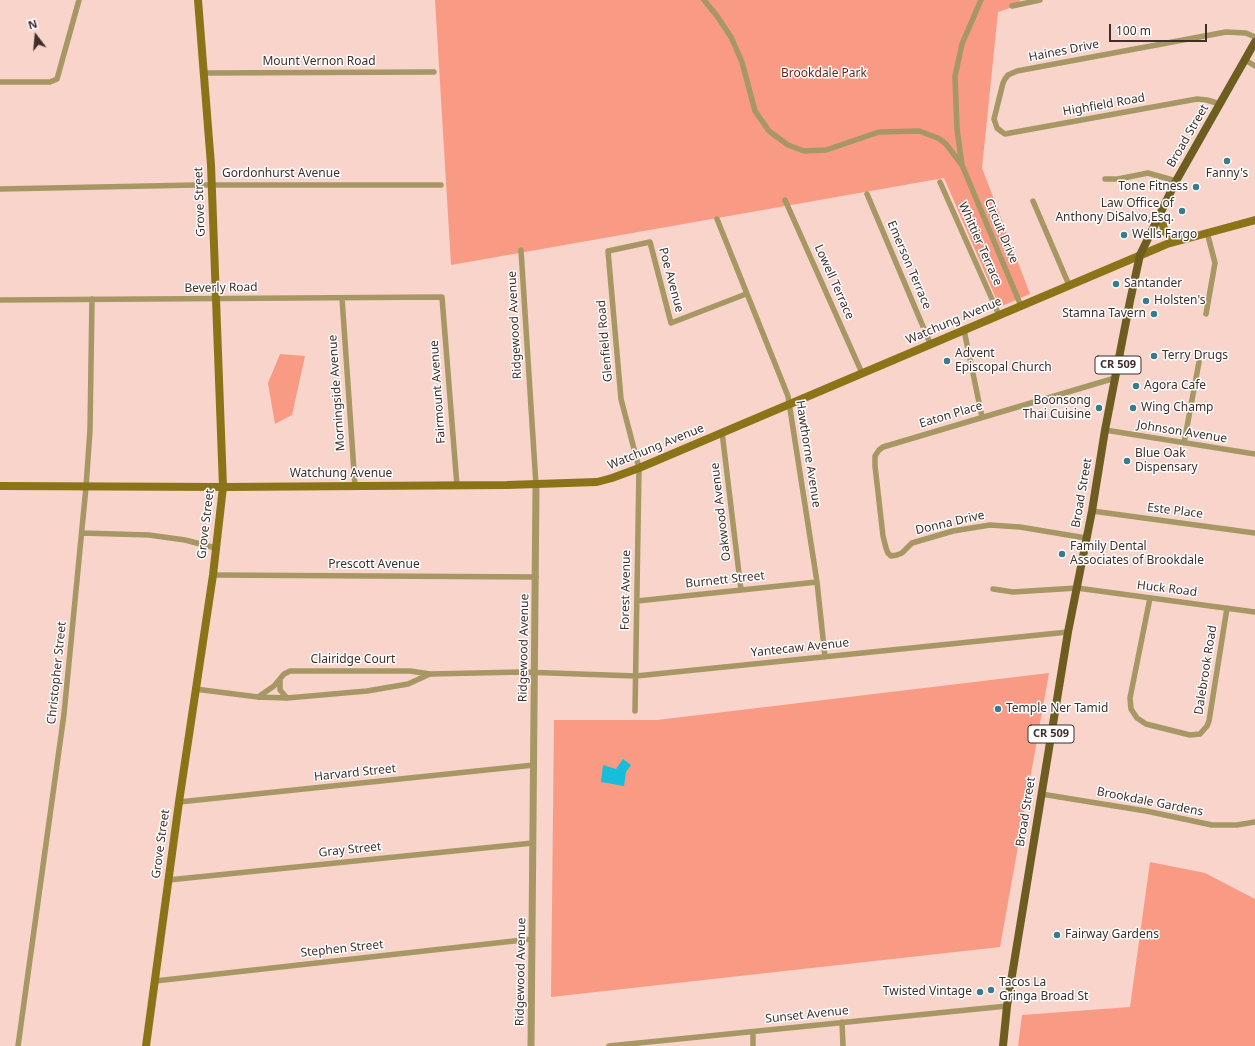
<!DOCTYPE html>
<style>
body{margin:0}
#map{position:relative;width:1255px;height:1046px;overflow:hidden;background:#f9d4cb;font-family:"Noto Sans",sans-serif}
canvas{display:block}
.north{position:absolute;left:16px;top:16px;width:40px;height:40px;-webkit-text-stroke:3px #fff;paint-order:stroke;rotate:344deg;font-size:11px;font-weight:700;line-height:16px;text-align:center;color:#3f2e2a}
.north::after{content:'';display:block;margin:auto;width:14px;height:18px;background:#3f2e2a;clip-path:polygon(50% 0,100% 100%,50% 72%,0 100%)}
.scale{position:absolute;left:1109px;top:24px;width:98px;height:18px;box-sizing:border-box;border:2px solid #3f2e2a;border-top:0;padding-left:5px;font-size:12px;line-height:14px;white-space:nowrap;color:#3f2e2a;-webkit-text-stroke:3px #fff;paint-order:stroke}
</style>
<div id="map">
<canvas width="1255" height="1046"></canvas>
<div class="north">N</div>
<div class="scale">100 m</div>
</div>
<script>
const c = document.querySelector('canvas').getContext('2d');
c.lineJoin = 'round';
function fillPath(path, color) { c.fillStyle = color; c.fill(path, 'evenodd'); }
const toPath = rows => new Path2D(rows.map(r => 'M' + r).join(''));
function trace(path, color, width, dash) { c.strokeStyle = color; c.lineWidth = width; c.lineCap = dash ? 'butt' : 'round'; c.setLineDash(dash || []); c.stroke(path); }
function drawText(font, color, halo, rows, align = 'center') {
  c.font = font + ' "Noto Sans",sans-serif'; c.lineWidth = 3; c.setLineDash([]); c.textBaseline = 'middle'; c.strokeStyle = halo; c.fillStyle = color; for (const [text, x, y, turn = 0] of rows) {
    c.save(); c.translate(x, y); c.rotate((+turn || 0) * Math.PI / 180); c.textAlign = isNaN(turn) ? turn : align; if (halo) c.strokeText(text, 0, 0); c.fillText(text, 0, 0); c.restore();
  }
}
const green = toPath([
 [435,0,1020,0,1019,5,998,12,982,168,1030,294,1002,306,998,303,944,178,451,265],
 [280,354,305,356,292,415,275,424,268,383],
 [1049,673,1000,947,551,997,554,720,657,720],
 [1150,862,1205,873,1255,899,1255,1046,1018,1046,1022,1015,1130,1007]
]);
const water = toPath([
 [623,759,631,765,626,772,624,786,601,782,603,765,616,769]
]);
const minor = toPath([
 [704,0,717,16,731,37,742,62,755,111,769,131,788,145,804,151,826,150,879,132,919,131,938,138,946,144,962,165],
 [981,0,962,44,955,76,957,129,962,165,1021,306],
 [1012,6,1040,0],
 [1245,60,1255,66],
 [204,73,434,72],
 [0,82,50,82,57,79,79,0],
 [1220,104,1207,100,1197,99,1010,133,1005,134,1002,132,997,128,994,119,1003,83,1005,79,1008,75,1017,71,1226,32,1246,33,1255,37],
 [1105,179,1118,179,1148,173,1176,181],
 [940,182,999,315],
 [0,189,197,185,441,185],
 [867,194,930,343,930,344],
 [785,200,862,373],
 [1033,201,1069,285],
 [717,219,788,396,817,582,825,657],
 [521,250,536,485],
 [342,298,355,486],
 [0,300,442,297,457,486],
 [1206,314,1215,263,1207,232],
 [964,330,982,417],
 [1105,430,1255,454],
 [722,432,741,590],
 [1184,443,1199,362],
 [1092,511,1255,533],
 [82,533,149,535,185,540,216,548],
 [1086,538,1020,527,990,525,953,531,912,543,902,553,897,555,891,556,888,553,886,548,883,536,875,466,875,456,879,450,883,447,1115,378],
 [213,575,536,577],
 [993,589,1013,592,1077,588,1255,612],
 [1150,598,1130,698,1131,709,1137,718,1146,724,1190,735,1200,734,1207,726,1209,721,1227,608],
 [637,601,817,582],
 [280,680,280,690,287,698],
 [195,689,258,697,287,698,367,691,408,684,430,674],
 [258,697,274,686,284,674,290,671,410,671,430,674,522,672,636,676,1068,632],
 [635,711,639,468,621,399,608,251,650,242,671,323,746,294],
 [1041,794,1146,811,1212,825,1237,825,1255,822],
 [179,802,534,765],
 [168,880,533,843],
 [155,981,532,939],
 [842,1022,843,1046],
 [753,1032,753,1046],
 [18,1046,64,714,86,487,90,430,92,299],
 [609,1046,1007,1006]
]);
const tertiary = toPath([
 [531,1046,536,485]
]);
const secondary = toPath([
 [1160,215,1165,232,1172,237,1181,237],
 [0,486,223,487,507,485,597,482,612,478,639,468,1167,244,1255,220],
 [146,1046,179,802,213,575,223,487,211,165,198,0]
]);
const primary = toPath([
 [1003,1046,1007,1006,1068,632,1092,511,1105,430,1130,301,1140,255,1176,181,1255,42]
]);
const markers = [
 [1227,161,4,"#387c8b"],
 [1196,187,4,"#387c8b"],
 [1182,211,4,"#387c8b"],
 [1124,235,4,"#387c8b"],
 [1116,284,4,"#387c8b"],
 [1146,301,4,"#387c8b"],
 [1154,314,4,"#387c8b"],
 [1154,356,4,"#387c8b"],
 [947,361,4,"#387c8b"],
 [1136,386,4,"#387c8b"],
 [1099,408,4,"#387c8b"],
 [1133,408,4,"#387c8b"],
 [1127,461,4,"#387c8b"],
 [1062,554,4,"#387c8b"],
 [998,709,4,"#387c8b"],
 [1057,935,4,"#387c8b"],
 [991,990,4,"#387c8b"],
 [980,992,4,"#387c8b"]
];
const shields = [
 [1118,365,46],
 [1051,734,46]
];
const shieldNames = [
 ["CR 509",1118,365],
 ["CR 509",1051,734]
];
const streetNames = [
 ["Haines Drive",1064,51,-11],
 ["Mount Vernon Road",319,62],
 ["Highfield Road",1104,105,-10],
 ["Broad Street",1188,136,-60],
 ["Gordonhurst Avenue",281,174],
 ["Grove Street",200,202,-92],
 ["Circuit Drive",1001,231,67],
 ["Whittier Terrace",980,244,66],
 ["Emerson Terrace",909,265,67],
 ["Poe Avenue",671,280,75],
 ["Lowell Terrace",834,282,66],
 ["Beverly Road",221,288,-1],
 ["Watchung Avenue",954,321,-23],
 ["Ridgewood Avenue",515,325,-93],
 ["Glenfield Road",605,341,-95],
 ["Fairmount Avenue",438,392,-94],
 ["Morningside Avenue",337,393,-94],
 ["Eaton Place",951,415,-17],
 ["Johnson Avenue",1182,432,9],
 ["Watchung Avenue",656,447,-22],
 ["Hawthorne Avenue",808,454,81],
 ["Watchung Avenue",341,474],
 ["Broad Street",1082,493,-80],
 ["Este Place",1175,511,7],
 ["Oakwood Avenue",721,512,-97],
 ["Donna Drive",950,523,-13],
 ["Grove Street",206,524,-83],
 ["Prescott Avenue",374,565],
 ["Burnett Street",725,580,-6],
 ["Huck Road",1167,589,7],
 ["Forest Avenue",626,590,-89],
 ["Ridgewood Avenue",524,648,-89],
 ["Yantecaw Avenue",800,648,-6],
 ["Clairidge Court",353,660],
 ["Dalebrook Road",1206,670,-81],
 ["Christopher Street",57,673,-84],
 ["Harvard Street",355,773,-6],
 ["Brookdale Gardens",1150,802,11],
 ["Broad Street",1026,812,-81],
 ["Grove Street",161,844,-82],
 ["Gray Street",350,850,-6],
 ["Stephen Street",342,949,-6],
 ["Ridgewood Avenue",521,972,-89],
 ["Sunset Avenue",807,1015,-6]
];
const parkNames = [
 ["Brookdale Park",824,74]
];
const poiNames = [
 ["Fanny's",1227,174,"center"],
 ["Tone Fitness",1188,187,"right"],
 ["Law Office of",1174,204,"right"],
 ["Anthony DiSalvo,Esq.",1174,218,"right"],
 ["Wells Fargo",1132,235],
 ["Santander",1124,284],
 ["Holsten's",1154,301],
 ["Stamna Tavern",1146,314,"right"],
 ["Advent",955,354],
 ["Episcopal Church",955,368],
 ["Terry Drugs",1162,356],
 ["Agora Cafe",1144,386],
 ["Boonsong",1091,401,"right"],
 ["Thai Cuisine",1091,415,"right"],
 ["Wing Champ",1141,408],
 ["Blue Oak",1135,454],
 ["Dispensary",1135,468],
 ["Family Dental",1070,547],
 ["Associates of Brookdale",1070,561],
 ["Temple Ner Tamid",1006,709],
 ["Fairway Gardens",1065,935],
 ["Tacos La",999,983],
 ["Gringa Broad St",999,997],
 ["Twisted Vintage",972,992,"right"]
];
fillPath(green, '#f99a84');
fillPath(water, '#17bdda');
trace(minor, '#a69764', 5.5);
trace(tertiary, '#a69764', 7);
trace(secondary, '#8b7418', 8);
trace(primary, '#6d5d21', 8);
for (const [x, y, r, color] of markers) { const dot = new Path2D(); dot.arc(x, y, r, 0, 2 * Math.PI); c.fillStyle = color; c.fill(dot); trace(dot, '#fff', 1.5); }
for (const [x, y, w] of shields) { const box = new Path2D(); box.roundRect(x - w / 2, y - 9, w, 18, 3); c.fillStyle = '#fff'; c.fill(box); trace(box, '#3f2e2a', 1); }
drawText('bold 11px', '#3f2e2a', null, shieldNames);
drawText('12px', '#3f2e2a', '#fff', streetNames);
drawText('12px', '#6c1f0d', '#fff', parkNames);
drawText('12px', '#3f2e2a', '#fff', poiNames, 'left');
</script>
